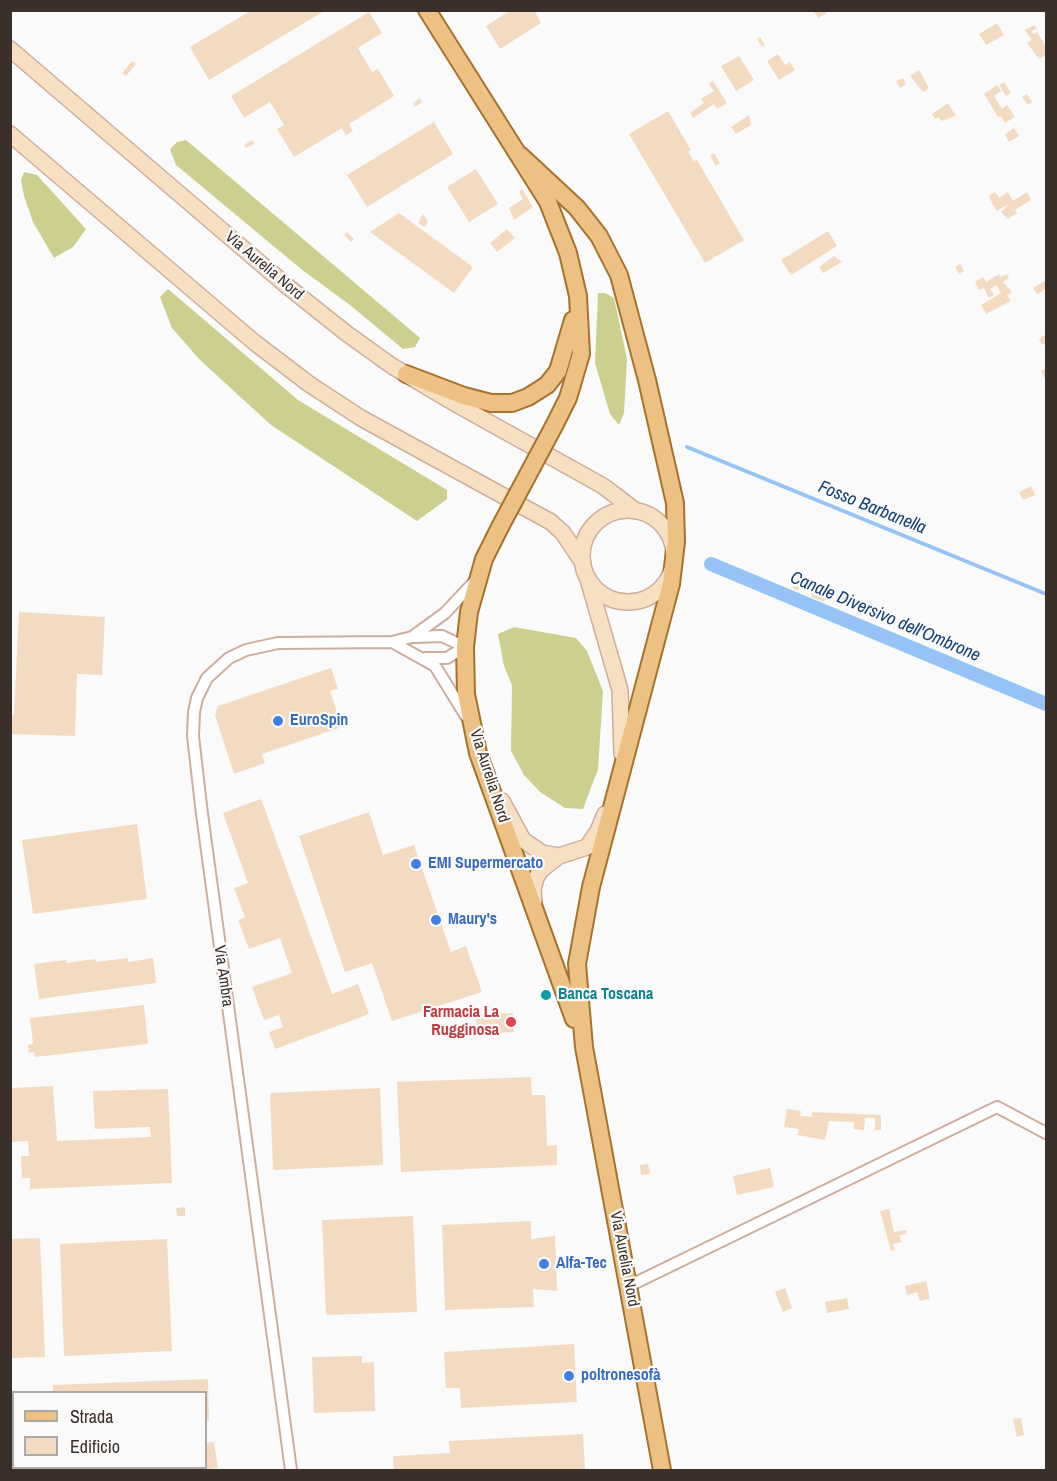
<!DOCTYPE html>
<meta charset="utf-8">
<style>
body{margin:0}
#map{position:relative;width:1057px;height:1481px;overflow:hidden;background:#fafafa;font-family:"Archivo Narrow",sans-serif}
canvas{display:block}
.frame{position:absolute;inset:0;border:12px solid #3b2f29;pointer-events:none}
.legend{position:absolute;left:12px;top:1391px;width:195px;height:78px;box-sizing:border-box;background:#fafafa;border:2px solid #aea9a6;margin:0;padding:8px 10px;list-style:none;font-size:18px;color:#3b2f29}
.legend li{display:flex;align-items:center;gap:12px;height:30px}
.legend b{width:30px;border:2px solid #aea9a6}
</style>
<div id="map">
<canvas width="1057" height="1481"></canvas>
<div class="frame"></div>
<ul class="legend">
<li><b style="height:8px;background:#ecc183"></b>Strada</li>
<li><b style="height:16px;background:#f3dbc2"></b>Edificio</li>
</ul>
</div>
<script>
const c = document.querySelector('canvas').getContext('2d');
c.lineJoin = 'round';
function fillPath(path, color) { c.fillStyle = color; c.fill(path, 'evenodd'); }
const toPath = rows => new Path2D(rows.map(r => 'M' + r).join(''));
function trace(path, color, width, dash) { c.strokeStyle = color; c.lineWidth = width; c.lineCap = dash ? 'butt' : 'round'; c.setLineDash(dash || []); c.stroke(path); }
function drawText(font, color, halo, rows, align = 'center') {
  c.font = font + ' "Archivo Narrow",sans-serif'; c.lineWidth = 4.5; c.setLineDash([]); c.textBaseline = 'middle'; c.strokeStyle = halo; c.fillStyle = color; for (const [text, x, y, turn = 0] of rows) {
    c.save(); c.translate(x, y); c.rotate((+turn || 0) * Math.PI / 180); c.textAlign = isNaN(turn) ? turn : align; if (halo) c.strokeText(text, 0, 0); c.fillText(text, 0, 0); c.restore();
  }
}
const forest = toPath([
 [186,140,420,338,415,347,403,349,350,305,301,269,176,165,170,149,177,142],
 [24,172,37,175,86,229,73,247,54,258,33,222,24,196,21,180],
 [168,289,298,400,447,490,447,499,417,521,271,425,199,359,172,328,160,297],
 [598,293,605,293,614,298,627,359,624,413,619,425,610,414,595,363],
 [514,627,576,638,587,651,603,691,598,769,583,809,565,808,540,792,524,775,511,751,512,685,504,666,498,634]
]);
const stream = toPath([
 [687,447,1046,594]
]);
const canal = toPath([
 [711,564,1046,704]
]);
const building = toPath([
 [252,10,326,10,209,80,190,47],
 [511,10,534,10,541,23,500,49,486,26],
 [813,10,826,10,827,13,818,18],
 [369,12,382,33,358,48,372,72,378,69,394,96,349,124,353,131,346,135,342,128,294,157,277,129,284,125,270,102,244,118,231,96],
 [997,23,1004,35,986,45,979,34],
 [1034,25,1037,28,1032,31,1033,34,1037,32,1046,47,1046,55,1039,59,1027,43,1032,40,1025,30],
 [760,37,765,45,762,47,757,39],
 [778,54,785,65,790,62,795,70,779,80,767,61],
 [739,56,754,80,736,91,721,66],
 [132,61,136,64,126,76,122,73],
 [919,70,929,88,923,92,910,76],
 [903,78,906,84,900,88,896,81],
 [713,81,727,103,717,109,714,104,693,118,690,113,704,103,701,99,714,91,709,84],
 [1004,82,1011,93,1006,96,999,85],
 [997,85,1001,91,994,96,1002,109,1007,105,1015,117,1005,123,1001,116,998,117,984,94],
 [1027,94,1032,102,1028,105,1022,97],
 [420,98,422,102,415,107,413,103],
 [948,103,956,116,941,121,939,117,935,119,932,114],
 [668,111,691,150,688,152,694,161,697,160,744,240,705,263,629,134],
 [749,115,751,125,736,134,731,127],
 [434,122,453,154,367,207,347,175],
 [1014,128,1019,136,1009,142,1005,134],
 [252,140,254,144,246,148,244,145],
 [714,153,720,163,716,166,710,156],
 [476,169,498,204,469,222,447,187],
 [522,189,533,207,514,220,509,208,523,199,519,192],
 [995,192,999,198,1008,192,1013,201,1027,192,1031,200,1015,210,1017,213,1008,219,1001,212,1009,204,997,211,992,203,989,196],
 [399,213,473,267,454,293,370,232],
 [423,214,428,222,425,227,418,223],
 [507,229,515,238,497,252,490,243],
 [828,231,837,246,791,275,781,260],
 [347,232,354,239,351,242,344,235],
 [834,256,842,262,823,273,819,267],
 [960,264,964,271,959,274,955,267],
 [999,274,1000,277,1007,274,1009,278,1003,282,1012,292,1007,295,1011,301,986,314,981,305,1001,293,996,285,990,289,994,295,989,298,984,288,979,290,975,282,983,277,986,282],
 [1046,280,1046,289,1037,294,1033,288],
 [1046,334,1046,343,1042,345,1039,339],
 [1046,368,1046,381,1041,371],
 [1031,486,1035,495,1023,500,1019,492],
 [795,582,801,584,798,591,792,588],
 [814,589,827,595,824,602,811,597],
 [19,612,105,617,102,675,77,674,75,736,10,734,10,715,14,715],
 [331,668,338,689,330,691,342,727,262,754,265,763,234,774,215,715,218,706],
 [261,799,332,994,358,984,369,1014,275,1049,269,1032,283,1027,279,1015,264,1020,252,987,292,973,280,938,249,949,238,920,245,917,234,888,248,883,223,813],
 [369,812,383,855,414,845,451,952,466,946,482,992,392,1021,372,963,345,972,299,836],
 [137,824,147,899,33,914,22,840],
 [128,958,128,962,153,958,156,983,39,999,34,964,66,960,67,963,95,959,96,962],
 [144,1005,148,1044,35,1057,34,1052,29,1053,28,1045,33,1044,30,1018],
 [513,1013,514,1032,477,1034,476,1014],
 [531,1077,532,1095,545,1095,547,1146,557,1145,557,1165,401,1172,397,1082],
 [53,1086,57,1141,151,1137,150,1127,95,1129,93,1091,168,1089,172,1183,30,1189,30,1178,22,1178,21,1156,29,1156,28,1141,10,1142,10,1088],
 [380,1088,383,1165,273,1170,270,1093],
 [787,1109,801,1111,800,1116,812,1117,812,1112,881,1115,881,1130,875,1130,875,1118,865,1118,864,1130,854,1129,854,1122,829,1121,825,1140,798,1135,799,1129,784,1127],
 [648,1164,650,1174,641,1175,640,1165],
 [770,1168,774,1187,737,1195,733,1176],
 [185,1207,185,1216,177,1216,176,1208],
 [889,1209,894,1232,906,1230,907,1234,900,1235,901,1242,893,1244,895,1250,891,1251,880,1211],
 [413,1216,417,1312,326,1315,322,1220],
 [531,1221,531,1239,555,1236,557,1291,533,1289,534,1307,445,1310,442,1225],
 [40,1238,45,1357,10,1358,10,1239],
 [167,1239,172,1351,64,1356,60,1244],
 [926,1281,930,1299,920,1301,917,1292,907,1295,905,1286],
 [785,1288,792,1308,783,1312,775,1292],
 [847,1298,849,1309,827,1313,825,1302],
 [574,1344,577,1402,461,1408,460,1388,446,1388,444,1352],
 [362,1356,362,1363,374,1362,375,1411,314,1413,312,1357],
 [208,1379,209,1421,206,1421,206,1392,53,1392,53,1385],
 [1021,1418,1024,1435,1017,1437,1013,1419],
 [583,1434,585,1470,394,1470,393,1456,450,1453,449,1441],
 [214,1442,218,1468,199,1470,199,1468,206,1468,206,1443],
 [10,1459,14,1459,14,1468,139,1468,140,1470,10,1470]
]);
const street = toPath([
 [415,637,442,636,465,647,447,658,426,658],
 [392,642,435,666,466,716],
 [629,1286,997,1107,1046,1133],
 [291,1470,202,814,193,736,194,712,197,698,207,678,229,658,246,650,278,643,392,642,412,637,445,613,475,581]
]);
const secondary = toPath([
 [10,49,287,286,346,333,392,366,456,404,603,486,636,511],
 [10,134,254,342,309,384,361,418,551,522,563,533,583,563],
 '582 556a46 46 0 1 1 92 0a46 46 0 1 1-92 0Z',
 [587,576,620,690,622,754],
 [502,801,523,840,542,853,559,856,587,847,598,831,605,814],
 [534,902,533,889,536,878,541,870,559,856]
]);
const primary = toPath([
 [427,10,548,202,568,253,578,296,581,354,568,398,555,424],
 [520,155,577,208,599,236,619,275,647,380,675,503,676,542,671,584,591,887,577,964,584,1047,662,1470],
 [406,374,464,396,491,403,512,403,528,397,547,385,558,371,573,320],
 [500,527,484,559,469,612,465,647,466,694,478,753,574,1019]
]);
const primaryBridge = toPath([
 [500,527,555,424]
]);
const markers = [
 [278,721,6,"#3f7fe0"],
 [416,864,6,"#3f7fe0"],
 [436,920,6,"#3f7fe0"],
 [546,995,6,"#0f9aa8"],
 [511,1022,6,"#e0444e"],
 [544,1264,6,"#3f7fe0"],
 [569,1376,6,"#3f7fe0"]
];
const streetNames = [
 ["Via Aurelia Nord",264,266,40],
 ["Via Aurelia Nord",489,776,72],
 ["Via Ambra",223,976,82],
 ["Via Aurelia Nord",624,1259,79]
];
const shopNames = [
 ["EuroSpin",290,721],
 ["EMI Supermercato",428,864],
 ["Maury's",448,920],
 ["Alfa-Tec",556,1264],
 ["poltronesofà",581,1376]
];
const cultureNames = [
 ["Banca Toscana",558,995]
];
const healthNames = [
 ["Farmacia La",499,1013],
 ["Rugginosa",499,1031]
];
const waterNames = [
 ["Fosso Barbanella",872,508,22],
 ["Canale Diversivo dell'Ombrone",885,617,23]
];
fillPath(forest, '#cccf8d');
trace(stream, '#96c3f6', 4);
trace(canal, '#96c3f6', 14);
fillPath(building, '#f3dbc2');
trace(street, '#cdae9e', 14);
trace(secondary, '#cdae9e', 18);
trace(primary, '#a6732e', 20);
trace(street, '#fff', 10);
trace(secondary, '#f6e0c1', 15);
trace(primary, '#ecc183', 16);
trace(primaryBridge, '#a6732e', 20, []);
trace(primaryBridge, '#ecc183', 16);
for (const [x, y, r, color] of markers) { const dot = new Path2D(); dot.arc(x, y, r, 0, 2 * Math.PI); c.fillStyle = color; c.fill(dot); trace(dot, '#fafafa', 2); }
drawText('16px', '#3b2f29', '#fafafa', streetNames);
drawText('bold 16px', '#366cbe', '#fafafa', shopNames, 'left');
drawText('bold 16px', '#0d838f', '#fafafa', cultureNames, 'left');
drawText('bold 16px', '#be3a42', '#fafafa', healthNames, 'right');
drawText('italic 18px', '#154271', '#fafafa', waterNames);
</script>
